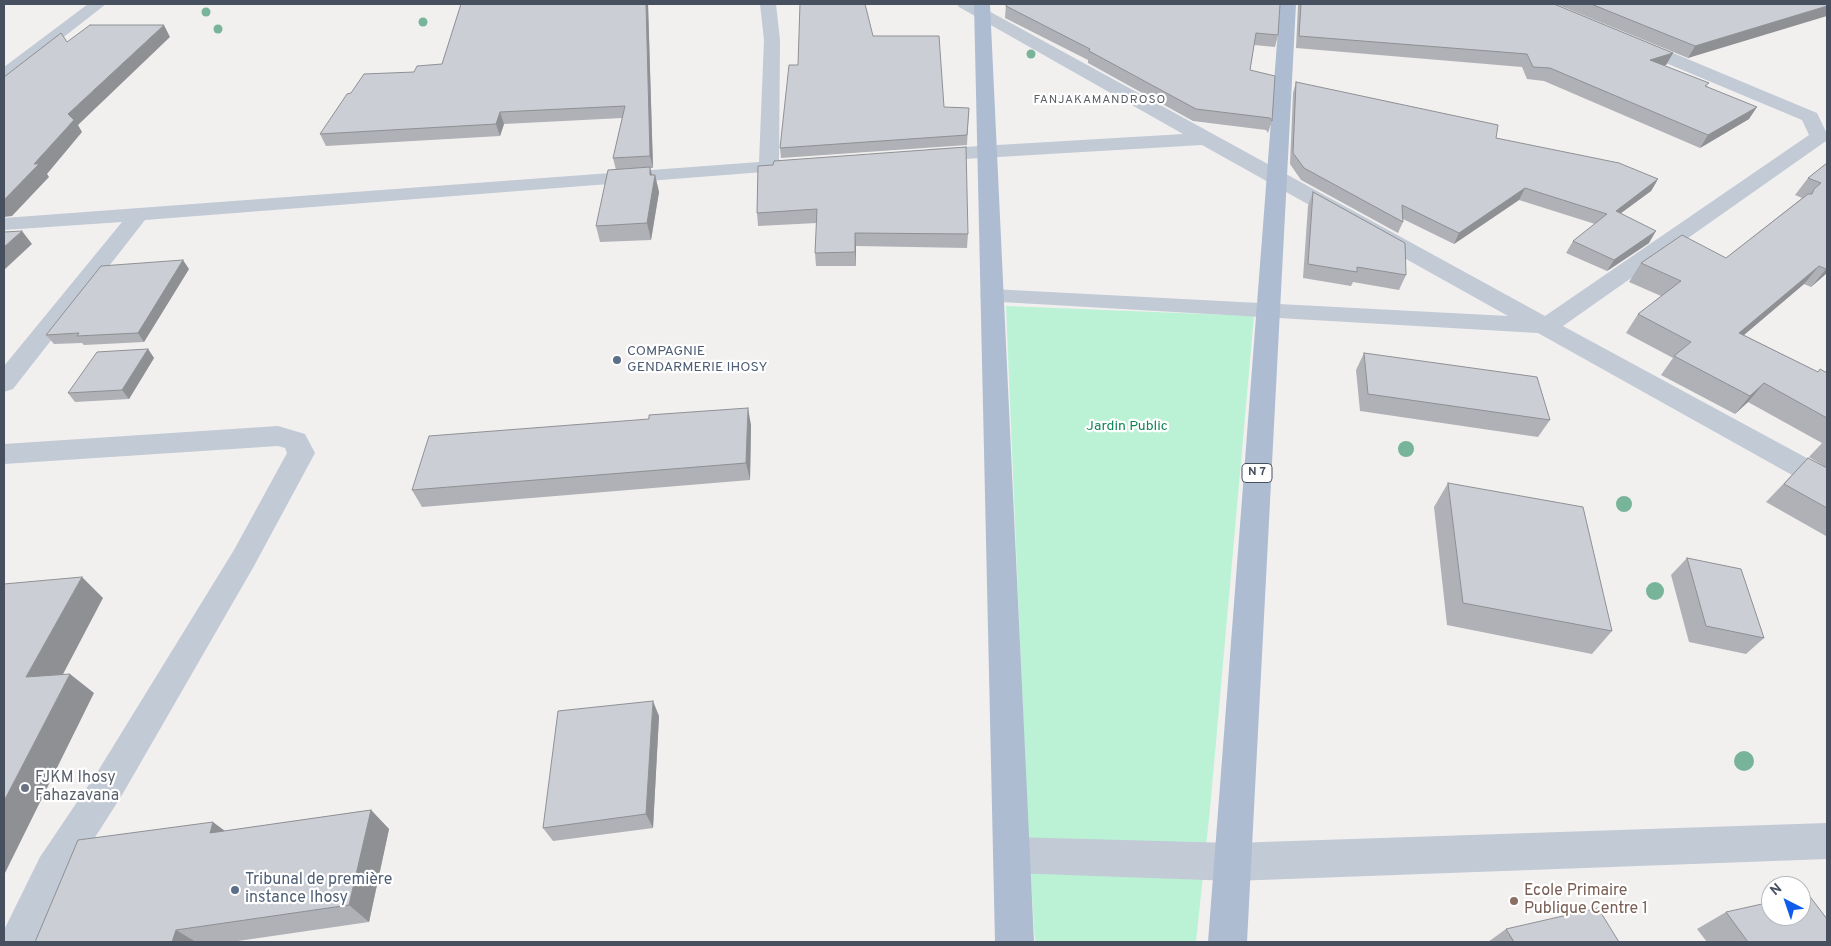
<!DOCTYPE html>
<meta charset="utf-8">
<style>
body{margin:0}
#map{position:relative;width:1831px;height:946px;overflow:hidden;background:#f2efef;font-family:Overpass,sans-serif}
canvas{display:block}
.frame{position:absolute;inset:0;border:5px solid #46505e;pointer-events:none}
.north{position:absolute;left:1761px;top:876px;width:50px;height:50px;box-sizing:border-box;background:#fff;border:1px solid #b5b9bf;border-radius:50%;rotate:319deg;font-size:14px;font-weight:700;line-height:20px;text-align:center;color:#46505e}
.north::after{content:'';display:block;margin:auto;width:18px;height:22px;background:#0f5cec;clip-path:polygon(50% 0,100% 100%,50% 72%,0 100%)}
</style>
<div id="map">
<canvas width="1831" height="946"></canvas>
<div class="frame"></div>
<div class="north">N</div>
</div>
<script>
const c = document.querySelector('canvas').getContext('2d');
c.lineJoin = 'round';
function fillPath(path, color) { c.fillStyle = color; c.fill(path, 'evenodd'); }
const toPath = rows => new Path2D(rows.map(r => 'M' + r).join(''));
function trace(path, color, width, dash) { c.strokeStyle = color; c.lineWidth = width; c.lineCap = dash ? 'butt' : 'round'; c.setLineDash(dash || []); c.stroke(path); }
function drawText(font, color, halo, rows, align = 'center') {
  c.font = font + ' Overpass,sans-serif'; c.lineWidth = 4.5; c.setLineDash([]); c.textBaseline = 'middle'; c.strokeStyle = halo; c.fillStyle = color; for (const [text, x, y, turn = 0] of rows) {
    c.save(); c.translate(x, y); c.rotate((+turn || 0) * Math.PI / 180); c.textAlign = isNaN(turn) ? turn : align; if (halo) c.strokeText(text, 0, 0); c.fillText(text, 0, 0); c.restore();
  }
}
const green = toPath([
 [1006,306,1254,316,1210,809,1196,942,1035,942,1028,835]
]);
const minor = toPath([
 [88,4,106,4,10,79,4,80,4,67,88,4],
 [760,4,776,4,780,40,779,160,802,161,805,165,802,169,145,220,13,389,4,392,4,366,122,222,4,230,4,218,759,162,764,40,760,4],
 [957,4,976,4,1545,316,1809,135,1802,120,1630,48,1628,44,1630,40,1642,40,1817,113,1827,134,1826,141,1563,326,1827,469,1827,492,1817,489,1538,333,984,301,980,296,984,291,992,289,1508,316,1202,145,930,161,923,159,920,155,923,151,930,149,1183,134,959,7,957,4],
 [278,426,305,434,315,453,254,566,122,795,66,883,39,942,4,942,5,928,40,857,98,771,234,550,287,453,285,448,278,446,4,464,4,444,278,426],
 [1827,823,1827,859,1233,881,1012,873,999,868,994,855,999,842,1012,837,1233,843,1827,823]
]);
const primary = toPath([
 [974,4,990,4,1034,942,995,942,974,4],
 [1280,4,1296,4,1247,942,1208,942,1280,4]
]);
const trees = [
 [206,12,4.5],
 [423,22,4.5],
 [218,29,4.5],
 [1031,54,4.5],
 [1406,449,8],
 [1624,504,8],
 [1655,591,9],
 [1744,761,10]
];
const wall = toPath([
 [461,4,648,4,653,168,650,168,652,175,655,175,659,192,651,240,600,242,596,226,616,170,613,158,622,118,504,124,500,136,326,146,320,134,351,93,442,64],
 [1006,4,1278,35,1275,47,1254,45,1250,70,1272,121,1268,133,1266,130,1193,121,1088,63,1088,60,1005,18],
 [1298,4,1554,4,1673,53,1666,65,1664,65,1707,86,1749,119,1700,148,1544,81,1527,79,1522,67,1296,48],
 [1556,4,1827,4,1688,58],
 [873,36,944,107,969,108,967,145,781,158,780,148,798,65],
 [1296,82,1496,138,1658,179,1651,191,1621,213,1649,243,1607,271,1566,253,1573,241,1595,224,1519,200,1454,244,1403,219,1403,222,1398,233,1301,180,1290,164,1293,93],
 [1827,163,1827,273,1811,287,1804,284,1744,335,1818,372,1827,373,1827,468,1809,457,1822,443,1748,402,1735,414,1661,375,1673,358,1626,333,1638,314,1661,296,1629,282,1641,263,1726,258,1802,198,1795,195,1808,178],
 [758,166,968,234,967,248,856,246,856,266,816,266,815,253,817,223,758,226,757,213],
 [1313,192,1406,275,1399,290,1353,282,1351,286,1303,278,1308,206],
 [189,269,144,342,84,345,82,343,54,344,46,335],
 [148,349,154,358,129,399,75,402,68,393],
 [1364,353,1550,420,1538,437,1360,411,1356,370],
 [751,425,750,480,422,507,412,490],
 [1808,458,1827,468,1827,535,1826,536,1766,502],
 [1448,483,1612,631,1592,654,1447,625,1434,507],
 [1687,558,1764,638,1746,654,1689,642,1671,575],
 [659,716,653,828,553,841,543,828],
 [371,810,389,829,369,922,231,942,35,942,225,831],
 [1726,912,1827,942,1707,942,1697,929],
 [1506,929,1619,942,1488,942]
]);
const shadedWall = toPath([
 [646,4,648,4,653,168,650,156],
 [1827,6,1827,16,1688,58,1695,46],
 [164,25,170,37,78,125,82,132,47,174,49,177,12,216,4,217,4,200,34,164,68,114],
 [1673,53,1666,65,1643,72,1650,60],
 [1757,107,1749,119,1700,148,1708,135],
 [500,112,504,124,500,136,496,124],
 [650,167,654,185,655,175,659,192,651,240,647,223],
 [1658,179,1651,191,1609,222,1616,211],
 [1525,188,1519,200,1454,244,1459,233],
 [22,231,32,244,4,270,4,247],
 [1656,231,1649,243,1607,271,1614,260],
 [855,233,856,246,856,266,855,252],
 [183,260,189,269,144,342,138,333],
 [1819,266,1804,284,1725,351,1739,333],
 [1827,268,1827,273,1811,287],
 [148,349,154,358,129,399,122,390],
 [1764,383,1748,402,1735,414,1750,396],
 [748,408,751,425,750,480,746,463],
 [82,577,103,598,51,697,26,677],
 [70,674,94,693,4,875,4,801],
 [653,701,659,716,653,828,646,814],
 [371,810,389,829,369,922,349,905],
 [213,822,237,840,210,833],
 [176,930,196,942,172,942]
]);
const building = toPath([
 [461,4,646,4,650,156,613,158,625,106,500,112,496,124,320,134,347,94,351,93,364,74,414,72,417,66,442,64,461,4],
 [800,4,865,4,873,36,939,36,944,107,969,108,967,135,780,148,789,65,798,65,800,4],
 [1006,4,1280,4,1278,35,1256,33,1250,70,1275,76,1272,121,1270,118,1196,109,1089,51,1090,49,1006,6,1006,4],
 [1301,4,1554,4,1673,53,1650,60,1709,83,1705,86,1757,107,1708,135,1550,68,1533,67,1527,54,1299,36,1301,4],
 [1591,4,1827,4,1827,6,1695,46,1591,4],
 [90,25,164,25,68,114,74,120,34,164,39,164,4,200,4,77,61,33,67,42,90,25],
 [1296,82,1498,125,1496,138,1619,163,1658,179,1616,211,1656,231,1614,260,1573,241,1607,214,1525,188,1459,233,1402,205,1403,222,1304,168,1293,153,1296,82],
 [966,147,968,234,855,233,855,252,815,253,817,209,757,213,758,166,773,165,774,161,966,147],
 [1827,163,1827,268,1826,269,1819,266,1739,333,1818,372,1820,369,1827,373,1827,418,1764,383,1750,396,1674,356,1691,342,1638,314,1681,281,1641,263,1682,235,1726,258,1808,194,1812,194,1814,189,1821,183,1808,178,1827,163],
 [650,167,650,175,655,175,647,223,596,226,608,170,650,167],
 [1313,192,1405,243,1406,275,1357,267,1357,272,1308,264,1313,192],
 [22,231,4,247,4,232,22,231],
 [183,260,138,333,77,336,79,333,46,335,101,266,183,260],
 [148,349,122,390,68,393,97,352,148,349],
 [1364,353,1537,377,1550,420,1368,394,1364,353],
 [748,408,746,463,412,490,429,436,649,419,649,415,748,408],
 [1808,458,1827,468,1827,508,1784,484,1808,458],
 [1448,483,1583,507,1612,631,1463,603,1448,483],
 [1687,558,1741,569,1764,638,1706,626,1687,558],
 [82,577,26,677,70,674,4,801,4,584,82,577],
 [653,701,646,814,543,828,558,711,653,701],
 [371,810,349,905,176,930,172,942,35,942,78,840,213,822,210,833,371,810],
 [1808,894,1827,919,1827,942,1748,942,1726,912,1771,902,1771,916,1801,916,1801,895,1808,894],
 [1598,908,1619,942,1514,942,1506,929,1598,908]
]);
const markers = [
 [617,360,5,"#5c6f8a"],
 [25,788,5,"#6b7280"],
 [235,890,5,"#5c6f8a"],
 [1514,901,5,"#8d6e63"]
];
const farNeighbourhoodnames = [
 ["FANJAKAMANDROSO",1100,101]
];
const shields = [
 [1257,473,30]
];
const shieldNames = [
 ["N 7",1257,473]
];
const serviceNames = [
 ["COMPAGNIE",627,352],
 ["GENDARMERIE IHOSY",627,368]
];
const parkNames = [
 ["Jardin Public",1127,427]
];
const nearWorshipnames = [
 ["FJKM Ihosy",35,779],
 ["Fahazavana",35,797]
];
const nearServicenames = [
 ["Tribunal de première",245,881],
 ["instance Ihosy",245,899]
];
const nearEducationnames = [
 ["Ecole Primaire",1524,892],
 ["Publique Centre 1",1524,910]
];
fillPath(green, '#bbf2d5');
fillPath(minor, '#c2cad5');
fillPath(primary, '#adbcd0');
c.fillStyle = '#77b49a';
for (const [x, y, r] of trees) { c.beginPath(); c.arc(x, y, r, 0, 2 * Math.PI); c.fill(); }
fillPath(wall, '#afb1b6');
fillPath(shadedWall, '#8e9094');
fillPath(building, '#cbced4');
trace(building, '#8e9094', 1);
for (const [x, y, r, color] of markers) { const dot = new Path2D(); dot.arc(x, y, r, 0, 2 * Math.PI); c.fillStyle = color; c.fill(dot); trace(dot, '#fff', 2); }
c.letterSpacing = '1px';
drawText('12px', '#5b5f65', '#fff', farNeighbourhoodnames);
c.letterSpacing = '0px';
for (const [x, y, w] of shields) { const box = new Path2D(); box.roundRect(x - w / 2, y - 9.5, w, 19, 4); c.fillStyle = '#fff'; c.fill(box); trace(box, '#46505e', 1); }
drawText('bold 12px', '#46505e', null, shieldNames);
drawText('14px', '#4e5e75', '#fff', serviceNames, 'left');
drawText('14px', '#128455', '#fff', parkNames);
drawText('16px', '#5b616d', '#fff', nearWorshipnames, 'left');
drawText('16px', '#4e5e75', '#fff', nearServicenames, 'left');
drawText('16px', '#785e54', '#fff', nearEducationnames, 'left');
</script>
